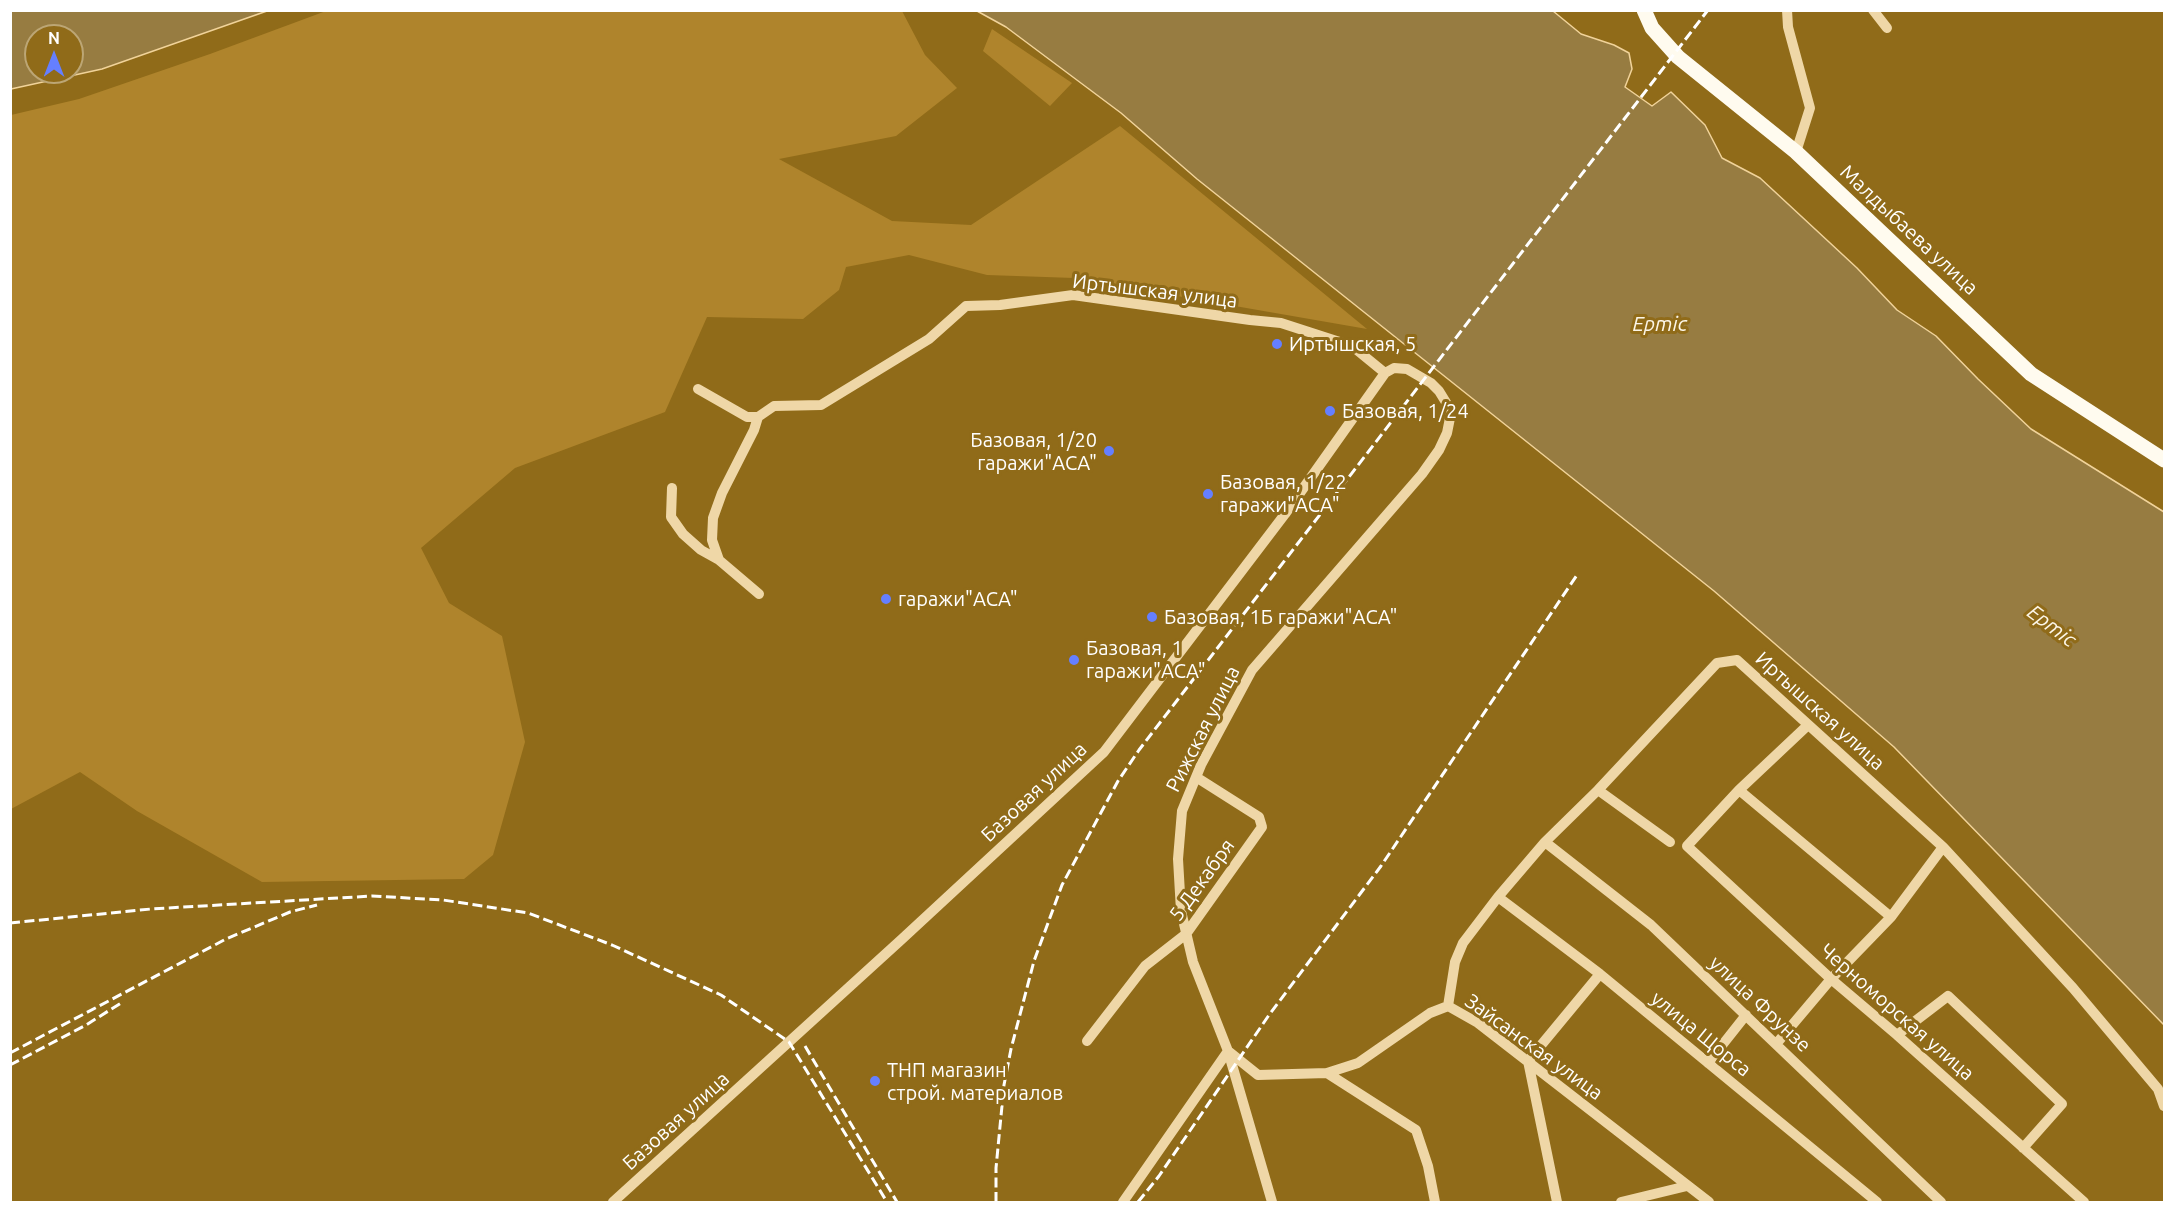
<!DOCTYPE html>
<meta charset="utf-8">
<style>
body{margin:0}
#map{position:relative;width:2175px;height:1213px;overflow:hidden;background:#906b19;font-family:Ubuntu,sans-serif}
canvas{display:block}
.frame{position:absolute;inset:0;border:12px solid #fff;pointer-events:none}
.north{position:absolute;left:24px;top:24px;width:60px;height:60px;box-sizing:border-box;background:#906b19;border:2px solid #bca675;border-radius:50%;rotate:0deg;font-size:16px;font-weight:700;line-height:24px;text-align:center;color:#fff}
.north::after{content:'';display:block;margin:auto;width:21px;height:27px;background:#657fff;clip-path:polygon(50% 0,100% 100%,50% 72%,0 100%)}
</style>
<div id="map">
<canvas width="2175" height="1213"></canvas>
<div class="frame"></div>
<div class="north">N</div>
</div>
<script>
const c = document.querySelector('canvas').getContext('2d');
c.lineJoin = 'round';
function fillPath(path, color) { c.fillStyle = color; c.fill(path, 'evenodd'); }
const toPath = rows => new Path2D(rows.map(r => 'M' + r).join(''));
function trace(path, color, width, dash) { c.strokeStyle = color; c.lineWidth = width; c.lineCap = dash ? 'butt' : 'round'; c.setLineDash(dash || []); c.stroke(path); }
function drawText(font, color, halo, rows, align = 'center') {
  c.font = font + ' Ubuntu,sans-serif'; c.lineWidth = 6; c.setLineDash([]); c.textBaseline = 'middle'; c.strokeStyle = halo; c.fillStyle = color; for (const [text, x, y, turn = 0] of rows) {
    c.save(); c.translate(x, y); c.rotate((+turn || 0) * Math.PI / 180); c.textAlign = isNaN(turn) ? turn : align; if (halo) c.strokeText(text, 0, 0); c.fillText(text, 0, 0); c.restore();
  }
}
const green = toPath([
 [326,11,902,11,925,55,957,88,896,136,779,159,892,221,971,225,1120,126,1367,329,1074,278,987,275,909,255,846,267,839,290,803,319,707,317,665,412,515,468,421,548,449,603,502,636,525,742,493,855,464,879,262,882,137,811,80,772,11,809,11,115,79,99,210,54],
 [992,29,1072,83,1050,106,983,51]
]);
const water = toPath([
 [10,11,11,10,267,11,102,69,11,89,10,11],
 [36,36,72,36,72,72,36,72,36,36],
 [977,11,1553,11,1581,34,1614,45,1629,53,1632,69,1625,87,1652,106,1671,92,1705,125,1722,158,1760,178,1857,268,1897,310,1936,336,1978,379,2031,429,2164,512,2164,1025,1894,747,1714,591,1197,179,1121,113,1006,27,977,11]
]);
const minor = toPath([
 [1787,10,1788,27,1810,108,1796,152],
 [1873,10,1887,28],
 [698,389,747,417,758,417,774,406,821,405,929,339,966,306,1000,305,1073,295,1250,320,1281,323,1352,346,1385,373],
 [758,417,754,430,722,493,713,518,712,540,719,560,759,594],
 [672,488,671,517,683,534,701,550,719,560],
 [1808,725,1739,790,1687,846,1831,979,1897,1035,2084,1202],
 [1598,790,1670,842],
 [1739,790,1891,917],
 [1545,842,1651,925,1941,1202],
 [1498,897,1600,974,1877,1202],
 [1448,1006,1455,962,1463,943,1498,897,1545,842,1598,790,1717,663,1737,660,1943,847,2073,988,2158,1089,2164,1106],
 [1897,1035,1948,996,2062,1104,2023,1148],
 [1087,1041,1145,966,1186,934,1262,827,1259,817,1196,777],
 [1777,1043,1831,979,1891,917,1943,847],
 [1708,1063,1746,1015],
 [1327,1073,1416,1130,1428,1166,1435,1202],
 [613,1202,902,939,1104,752,1285,514,1385,373,1394,368,1407,369,1431,383,1439,391,1447,404,1450,418,1447,433,1439,450,1422,474,1252,670,1201,765,1182,811,1178,859,1181,911,1193,962,1228,1051,1272,1202],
 [1123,1202,1228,1051,1258,1075,1327,1073,1358,1063,1430,1013,1448,1006,1478,1023,1709,1202],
 [1557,1202,1528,1061,1600,974],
 [1621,1202,1687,1186]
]);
const major = toPath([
 [1644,10,1652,28,1678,57,1796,152,2031,374,2164,460]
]);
const rail = toPath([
 [10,923,151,909,372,896,443,900,528,913,612,945,721,995,789,1042,887,1202],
 [805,1046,897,1202],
 [10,1053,226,939,290,912,317,905],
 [10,1065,86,1025,121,1003],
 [996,1202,996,1168,1004,1085,1011,1049,1034,961,1062,885,1118,781,1139,750,1708,10],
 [1138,1202,1159,1176,1269,1015,1381,866,1577,575]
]);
const markers = [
 [1277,344,6,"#657fff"],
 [1330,411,6,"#657fff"],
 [1109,451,6,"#657fff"],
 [1208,494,6,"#657fff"],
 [886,599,6,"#657fff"],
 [1152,617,6,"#657fff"],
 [1074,660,6,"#657fff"],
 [875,1081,6,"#657fff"]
];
const streetNames = [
 ["Малдыбаева улица",1909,230,43],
 ["Иртышская улица",1155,291,7],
 ["Иртышская улица",1820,711,42],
 ["Рижская улица",1203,729,-63],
 ["Базовая улица",1034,792,-43],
 ["5 Декабря",1202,880,-54],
 ["улица Фрунзе",1760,1004,43],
 ["Черноморская улица",1897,1012,41],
 ["улица Щорса",1701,1034,39],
 ["Зайсанская улица",1534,1047,36],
 ["Базовая улица",676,1121,-42]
];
const poiNames = [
 ["Иртышская, 5",1289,344],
 ["Базовая, 1/24",1342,411],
 ["Базовая, 1/20",1097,440,"right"],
 ["гаражи\"ACА\"",1097,463,"right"],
 ["Базовая, 1/22",1220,482],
 ["гаражи\"ACА\"",1220,505],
 ["гаражи\"ACА\"",898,599],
 ["Базовая, 1Б гаражи\"ACА\"",1164,617],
 ["Базовая, 1",1086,648],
 ["гаражи\"ACА\"",1086,671],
 ["ТНП магазин",887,1070],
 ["строй. материалов",887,1093]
];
const waterNames = [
 ["Ертіс",1660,324],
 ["Ертіс",2052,626,37]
];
fillPath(green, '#af842c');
fillPath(water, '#977c41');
trace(water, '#f1d39a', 1.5);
trace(minor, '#efd7a7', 10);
trace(major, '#fffbef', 15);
trace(rail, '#fff', 3, [10, 4.5]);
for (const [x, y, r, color] of markers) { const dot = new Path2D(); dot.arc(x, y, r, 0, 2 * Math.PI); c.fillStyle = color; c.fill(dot); trace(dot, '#906b19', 2); }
drawText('20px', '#fff', '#906b19', streetNames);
drawText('20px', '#fff', '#906b19', poiNames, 'left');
drawText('italic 21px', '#fcf6e8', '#906b19', waterNames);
</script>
